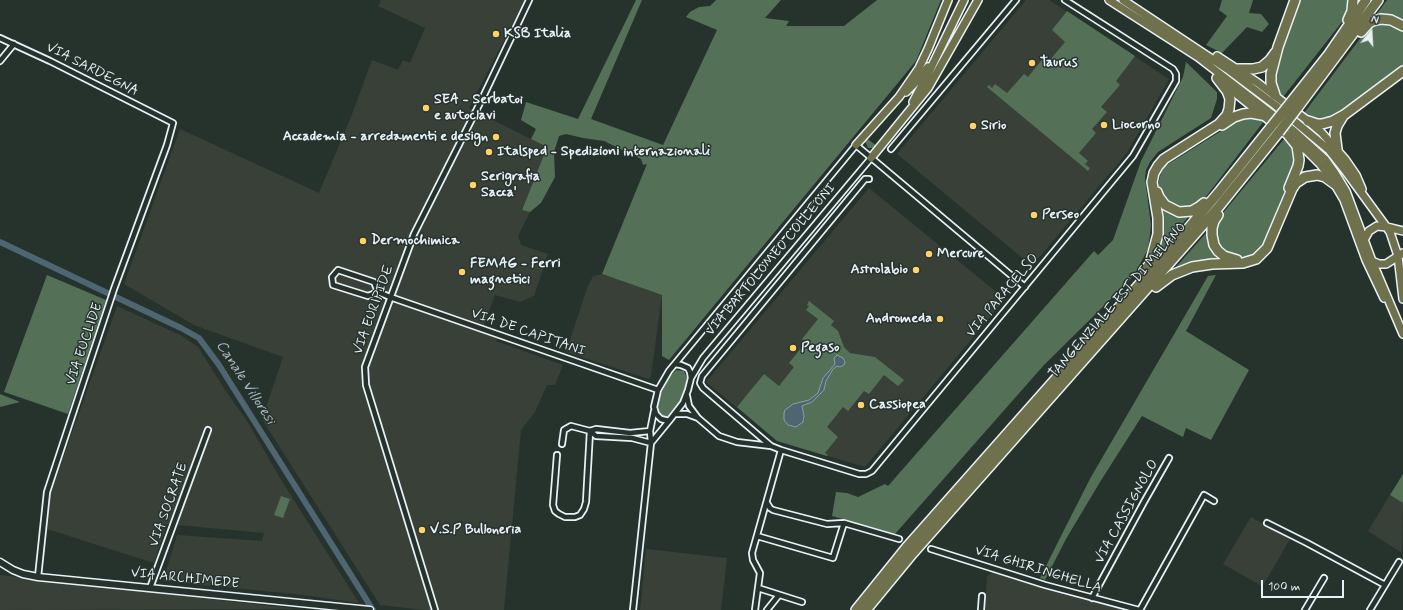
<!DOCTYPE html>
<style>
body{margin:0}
#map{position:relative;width:1403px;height:610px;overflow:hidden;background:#26332d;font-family:Mynerve,sans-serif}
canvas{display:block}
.north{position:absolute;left:1351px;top:12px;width:40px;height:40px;-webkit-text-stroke:3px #26332d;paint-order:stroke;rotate:18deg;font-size:11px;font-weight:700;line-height:16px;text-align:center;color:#e8f1f8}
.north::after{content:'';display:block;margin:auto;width:14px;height:18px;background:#e8f1f8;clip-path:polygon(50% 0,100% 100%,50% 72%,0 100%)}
.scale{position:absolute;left:1261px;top:580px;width:83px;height:18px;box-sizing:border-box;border:2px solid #e8f1f8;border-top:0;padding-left:5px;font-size:12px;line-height:14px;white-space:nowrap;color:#e8f1f8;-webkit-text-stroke:3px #26332d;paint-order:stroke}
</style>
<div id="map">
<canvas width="1403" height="610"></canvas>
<div class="north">N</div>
<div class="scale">100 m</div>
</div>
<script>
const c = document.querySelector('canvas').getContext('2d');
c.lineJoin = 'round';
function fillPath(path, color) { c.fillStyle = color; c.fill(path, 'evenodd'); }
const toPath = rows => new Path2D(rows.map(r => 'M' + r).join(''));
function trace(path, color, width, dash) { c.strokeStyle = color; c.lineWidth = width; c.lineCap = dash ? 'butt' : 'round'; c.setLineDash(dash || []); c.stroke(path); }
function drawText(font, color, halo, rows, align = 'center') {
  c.font = font + ' Mynerve,sans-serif'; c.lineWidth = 3; c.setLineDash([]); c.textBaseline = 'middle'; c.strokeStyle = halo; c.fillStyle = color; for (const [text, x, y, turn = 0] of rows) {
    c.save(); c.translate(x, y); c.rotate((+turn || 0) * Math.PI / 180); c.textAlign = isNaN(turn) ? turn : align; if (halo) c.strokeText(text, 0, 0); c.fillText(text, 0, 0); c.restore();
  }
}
const built = toPath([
 [381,0,525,0,469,108,547,147,522,210,530,212,518,236,521,245,548,254,534,296,520,302,495,295,484,325,500,331,496,341,563,365,555,385,547,385,535,412,521,430,504,610,424,610,380,605,262,419,283,357,194,325,124,284,180,129,319,193,351,117,372,60,398,70,403,60,410,63,425,28,378,6],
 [1026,0,1049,0,1169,79,1127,153,1032,266,897,154],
 [869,188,1005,299,865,467,777,441,706,382],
 [602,274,662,295,651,376,649,379,566,352,587,288,593,276],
 [117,306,182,336,198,347,225,390,247,421,283,483,359,603,295,594,163,581,177,535,262,541,264,533,167,524,154,563,47,529,51,492],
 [1390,495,1403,503,1402,553,1368,531],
 [1251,517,1290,539,1264,584,1260,585,1223,564],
 [646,549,727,558,721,610,640,610],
 [993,572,1124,610,985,610,987,576],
 [0,575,298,609,0,610]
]);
const green = toPath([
 [636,0,642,0,591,119,663,145,717,30,686,17,690,12,699,7,710,6,716,0,781,0,765,18,789,21,786,26,844,26,877,0,941,0,916,61,669,360,662,356,662,295,602,274,647,164,643,165,641,159,604,141,583,138,566,134,559,136,554,152,555,177,541,203,530,212,522,210,547,147,531,139,536,129,521,120,526,102,578,119],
 [1222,0,1253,0,1249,13,1261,14,1269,24,1262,32,1247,27,1222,53,1206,45,1227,16,1219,10],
 [1300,0,1350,0,1346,17,1283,97,1278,91,1275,80,1275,71],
 [1387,0,1403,0,1403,22,1383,15,1376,15],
 [1067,11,1135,56,1116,81,1120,85,1101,107,1107,112,1092,129,1096,133,1079,153,1088,161,1085,164,1090,168,1088,171,987,87,989,85,992,88,995,84,1007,93,1024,74,1028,77,1045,56,1050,60,1065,42,1052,30],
 [1385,23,1395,26,1403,32,1403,66,1402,67,1332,117,1322,121,1312,119,1304,113,1365,32,1371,28],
 [1186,62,1217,92,1217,99,1211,118,1158,152,1150,162,1146,170,1145,178,1151,225,1150,234,1148,249,1137,270,1129,281,1044,365,895,534,832,516,836,492,847,493,858,497,885,484,888,486,1094,251,1098,255,1113,240,1141,161,1183,77],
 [1252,118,1264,121,1205,198,1197,205,1185,209,1168,204,1158,189,1159,181,1161,173,1165,166,1234,123,1246,119],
 [866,138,877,146,874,148,868,148,865,141],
 [1284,139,1293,146,1296,159,1293,170,1263,244,1255,253,1249,256,1238,258,1225,253,1217,243,1216,229,1218,219],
 [1160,209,1179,216,1189,216,1157,255,1160,244,1161,235],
 [1207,232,1209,241,1222,260,1191,263,1176,268,1176,267],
 [47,275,106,300,68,414,4,392],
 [1216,275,1186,331,1249,370,1211,440,1186,428,1183,437,1142,416,1100,482,1066,539,1045,580,1040,578,1062,534,1091,477,1208,276],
 [809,301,834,321,831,325,838,331,844,347,850,353,875,357,904,380,898,386,884,375,869,394,864,391,848,411,843,407,827,427,838,437,825,453,828,455,827,456,777,441,737,407,764,374,779,386,794,367,789,363,806,342,802,339,818,319,806,310,809,306,807,305],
 [676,370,684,371,687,378,686,384,682,397,675,409,670,417,665,418,658,413,657,408,660,396,669,377],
 [0,394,20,402,0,407],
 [1403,474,1403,503,1390,495],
 [281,496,290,499,283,518,274,515]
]);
const water = toPath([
 [837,355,843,358,845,362,844,365,840,367,837,366,833,369,826,381,824,390,812,402,802,406,804,416,803,422,796,427,788,425,784,420,784,413,785,410,793,404,809,400,818,393,823,378,835,364,834,358,837,355]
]);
const canal = toPath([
 [0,242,181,328,199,338,219,365,373,610]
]);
const minorTunnel = toPath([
 [899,539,911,543]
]);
const minor = toPath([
 [0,38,50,61,173,123,167,145,114,289,47,492,38,577],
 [0,61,14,44],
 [891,149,1016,0],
 [869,179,865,179,702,376,700,383,703,388,771,446,781,450,859,474,866,474,872,471,1133,156,1176,81,1176,74,1173,69,1065,0],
 [378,292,368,296,333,285,332,277,338,270,374,282,378,292,390,297,658,390],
 [675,364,681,365,688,368,690,372,691,378,688,390,683,403,669,421,661,419,656,414,654,407,658,390,669,371,856,145,1025,287],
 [691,378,703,358,871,158],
 [687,396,689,406,698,418,719,436,737,442,771,446],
 [675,414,687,414,698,418],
 [590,431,596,436,632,438,651,443],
 [590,431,596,429,630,433,650,431],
 [651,443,669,421],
 [557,455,553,505,555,511,559,514,565,517,575,517,580,515,584,509,586,502,590,431,571,426,564,430,562,444],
 [767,503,770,508,773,510,827,524,844,523,899,539],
 [1267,523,1307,543,1385,585],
 [757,536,833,558,844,523],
 [931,549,1045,585,1139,610],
 [150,588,208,430],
 [758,588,802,602],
 [1092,598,1144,502,1169,458],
 [435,610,366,385,365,367,414,234,483,97,529,0],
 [633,610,651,443,650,431,654,411],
 [755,610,760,573,753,560,752,553,781,450],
 [767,610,779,595],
 [981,610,982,596],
 [1140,610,1204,495,1214,501],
 [1305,610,1324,578],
 [1370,610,1399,562]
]);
const tertiary = toPath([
 [0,562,13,570,23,574,38,577,370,610]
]);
const primary = toPath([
 [1109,0,1198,57,1294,131,1325,159,1335,173,1346,191,1372,261,1403,334],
 [1123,0,1227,69,1275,105,1329,150,1344,169,1390,232,1398,256,1403,299],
 [1217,56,1258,83,1308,121,1321,132,1345,159,1356,175,1362,189],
 [1224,84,1307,151,1320,164,1331,178,1344,200,1366,260,1384,298],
 [906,92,916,82,928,67],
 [913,102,929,72,964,0],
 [856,145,899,97,919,68,928,49,948,0],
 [871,158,928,88,978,0],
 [1364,240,1369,231,1377,226,1387,227,1403,231],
 [1372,261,1379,264,1386,264,1403,253]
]);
const motorway = toPath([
 [1348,20,1352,11,1353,0],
 [1361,32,1369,23,1373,21,1381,19,1391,20,1403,26],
 [1238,69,1253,69,1262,67,1270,60,1275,53],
 [1275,95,1271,83,1271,74,1278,47,1295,0],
 [1291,102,1329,54,1366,0],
 [1298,107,1378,0],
 [1308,121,1317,124,1322,124,1333,121,1344,115,1403,71],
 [1222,125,1234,117,1243,114,1251,113,1262,115],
 [1337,149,1335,133,1337,126,1343,116],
 [1289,188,1298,166,1299,160,1297,146,1289,136],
 [1157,192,1159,197,1165,205,1179,212,1192,211,1199,207,1204,203],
 [1218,215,1214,221,1212,228,1212,235,1214,245,1218,251,1224,256,1237,260],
 [1145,270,1150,264,1158,234,1158,218,1152,182,1154,173,1158,166,1164,159,1219,124,1227,115,1229,109,1230,99,1227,91,1217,78],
 [1156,287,1172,275,1192,267,1212,264,1243,263,1256,259,1267,248,1292,189,1296,183,1305,177,1317,175,1325,177,1336,185],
 [856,610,906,548,1176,243,1219,192,1271,127],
 [866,610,913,553,1217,209,1279,132]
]);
const motorwayBridge = toPath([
 [1271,127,1291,102],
 [1279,132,1298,107]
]);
const markers = [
 [496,34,4,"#ffd166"],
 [1032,63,4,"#ffd166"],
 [426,108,4,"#ffd166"],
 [1104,125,4,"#ffd166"],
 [973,126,4,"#ffd166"],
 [496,137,4,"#ffd166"],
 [489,152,4,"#ffd166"],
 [473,185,4,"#ffd166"],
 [1034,215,4,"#ffd166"],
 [363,241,4,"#ffd166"],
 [929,254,4,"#ffd166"],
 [916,270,4,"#ffd166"],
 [462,272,4,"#ffd166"],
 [940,319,4,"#ffd166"],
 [793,348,4,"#ffd166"],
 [861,405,4,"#ffd166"],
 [422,530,4,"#ffd166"]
];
const poiNames = [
 ["KSB Italia",504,34],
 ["Taurus",1040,63],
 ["SEA - Serbatoi",434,100],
 ["e autoclavi",434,116],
 ["Liocorno",1112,125],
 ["Sirio",981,126],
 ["Accademia - arredamenti e design",488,137,"right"],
 ["Italsped - Spedizioni internazionali",497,152],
 ["Serigrafia",481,177],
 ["Sacca'",481,193],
 ["Perseo",1042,215],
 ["Dermochimica",371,241],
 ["Mercure",937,254],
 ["FEMAG - Ferri",470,264],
 ["magnetici",470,280],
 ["Astrolabio",908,270,"right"],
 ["Andromeda",932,319,"right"],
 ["Pegaso",801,348],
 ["Cassiopea",869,405],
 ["V.S.P Bulloneria",430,530]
];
const streetNames = [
 ["VIA SARDEGNA",92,70,27],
 ["VIA BARTOLOMEO COLLEONI",771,260,-50],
 ["VIA PARACELSO",1003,296,-50],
 ["TANGENZIALE EST DI MILANO",1118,301,-49],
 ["VIA EURIPIDE",374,310,-70],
 ["VIA DE CAPITANI",528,333,19],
 ["VIA EUCLIDE",85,344,-71],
 ["VIA SOCRATE",169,505,-70],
 ["VIA CASSIGNOLO",1127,512,-61],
 ["VIA GHIRINGHELLA",1038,570,17],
 ["VIA ARCHIMEDE",185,579,6]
];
const waterNames = [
 ["Canale Villoresi",245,383,57]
];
fillPath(built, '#394037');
fillPath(green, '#547057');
fillPath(water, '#4e6672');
trace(water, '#8c9ea8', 1);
trace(canal, '#4e6672', 6);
trace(minorTunnel, '#43504b', 4.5, [4.5, 2]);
trace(minor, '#e8f1f8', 8);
trace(tertiary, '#e8f1f8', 9);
trace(primary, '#e8f1f8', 10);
trace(motorway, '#e8f1f8', 12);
trace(minor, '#26332d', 4.5);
trace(tertiary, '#26332d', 6);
trace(primary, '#6e714b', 7);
trace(motorway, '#6e714b', 9);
trace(motorwayBridge, '#e8f1f8', 12, []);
trace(motorwayBridge, '#6e714b', 9);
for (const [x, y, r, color] of markers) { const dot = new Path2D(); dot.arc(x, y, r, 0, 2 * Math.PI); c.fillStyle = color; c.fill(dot); trace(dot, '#26332d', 1.5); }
drawText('bold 14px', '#e8f1f8', '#26332d', poiNames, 'left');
drawText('14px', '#e8f1f8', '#26332d', streetNames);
drawText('italic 15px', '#aab9c2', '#26332d', waterNames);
</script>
